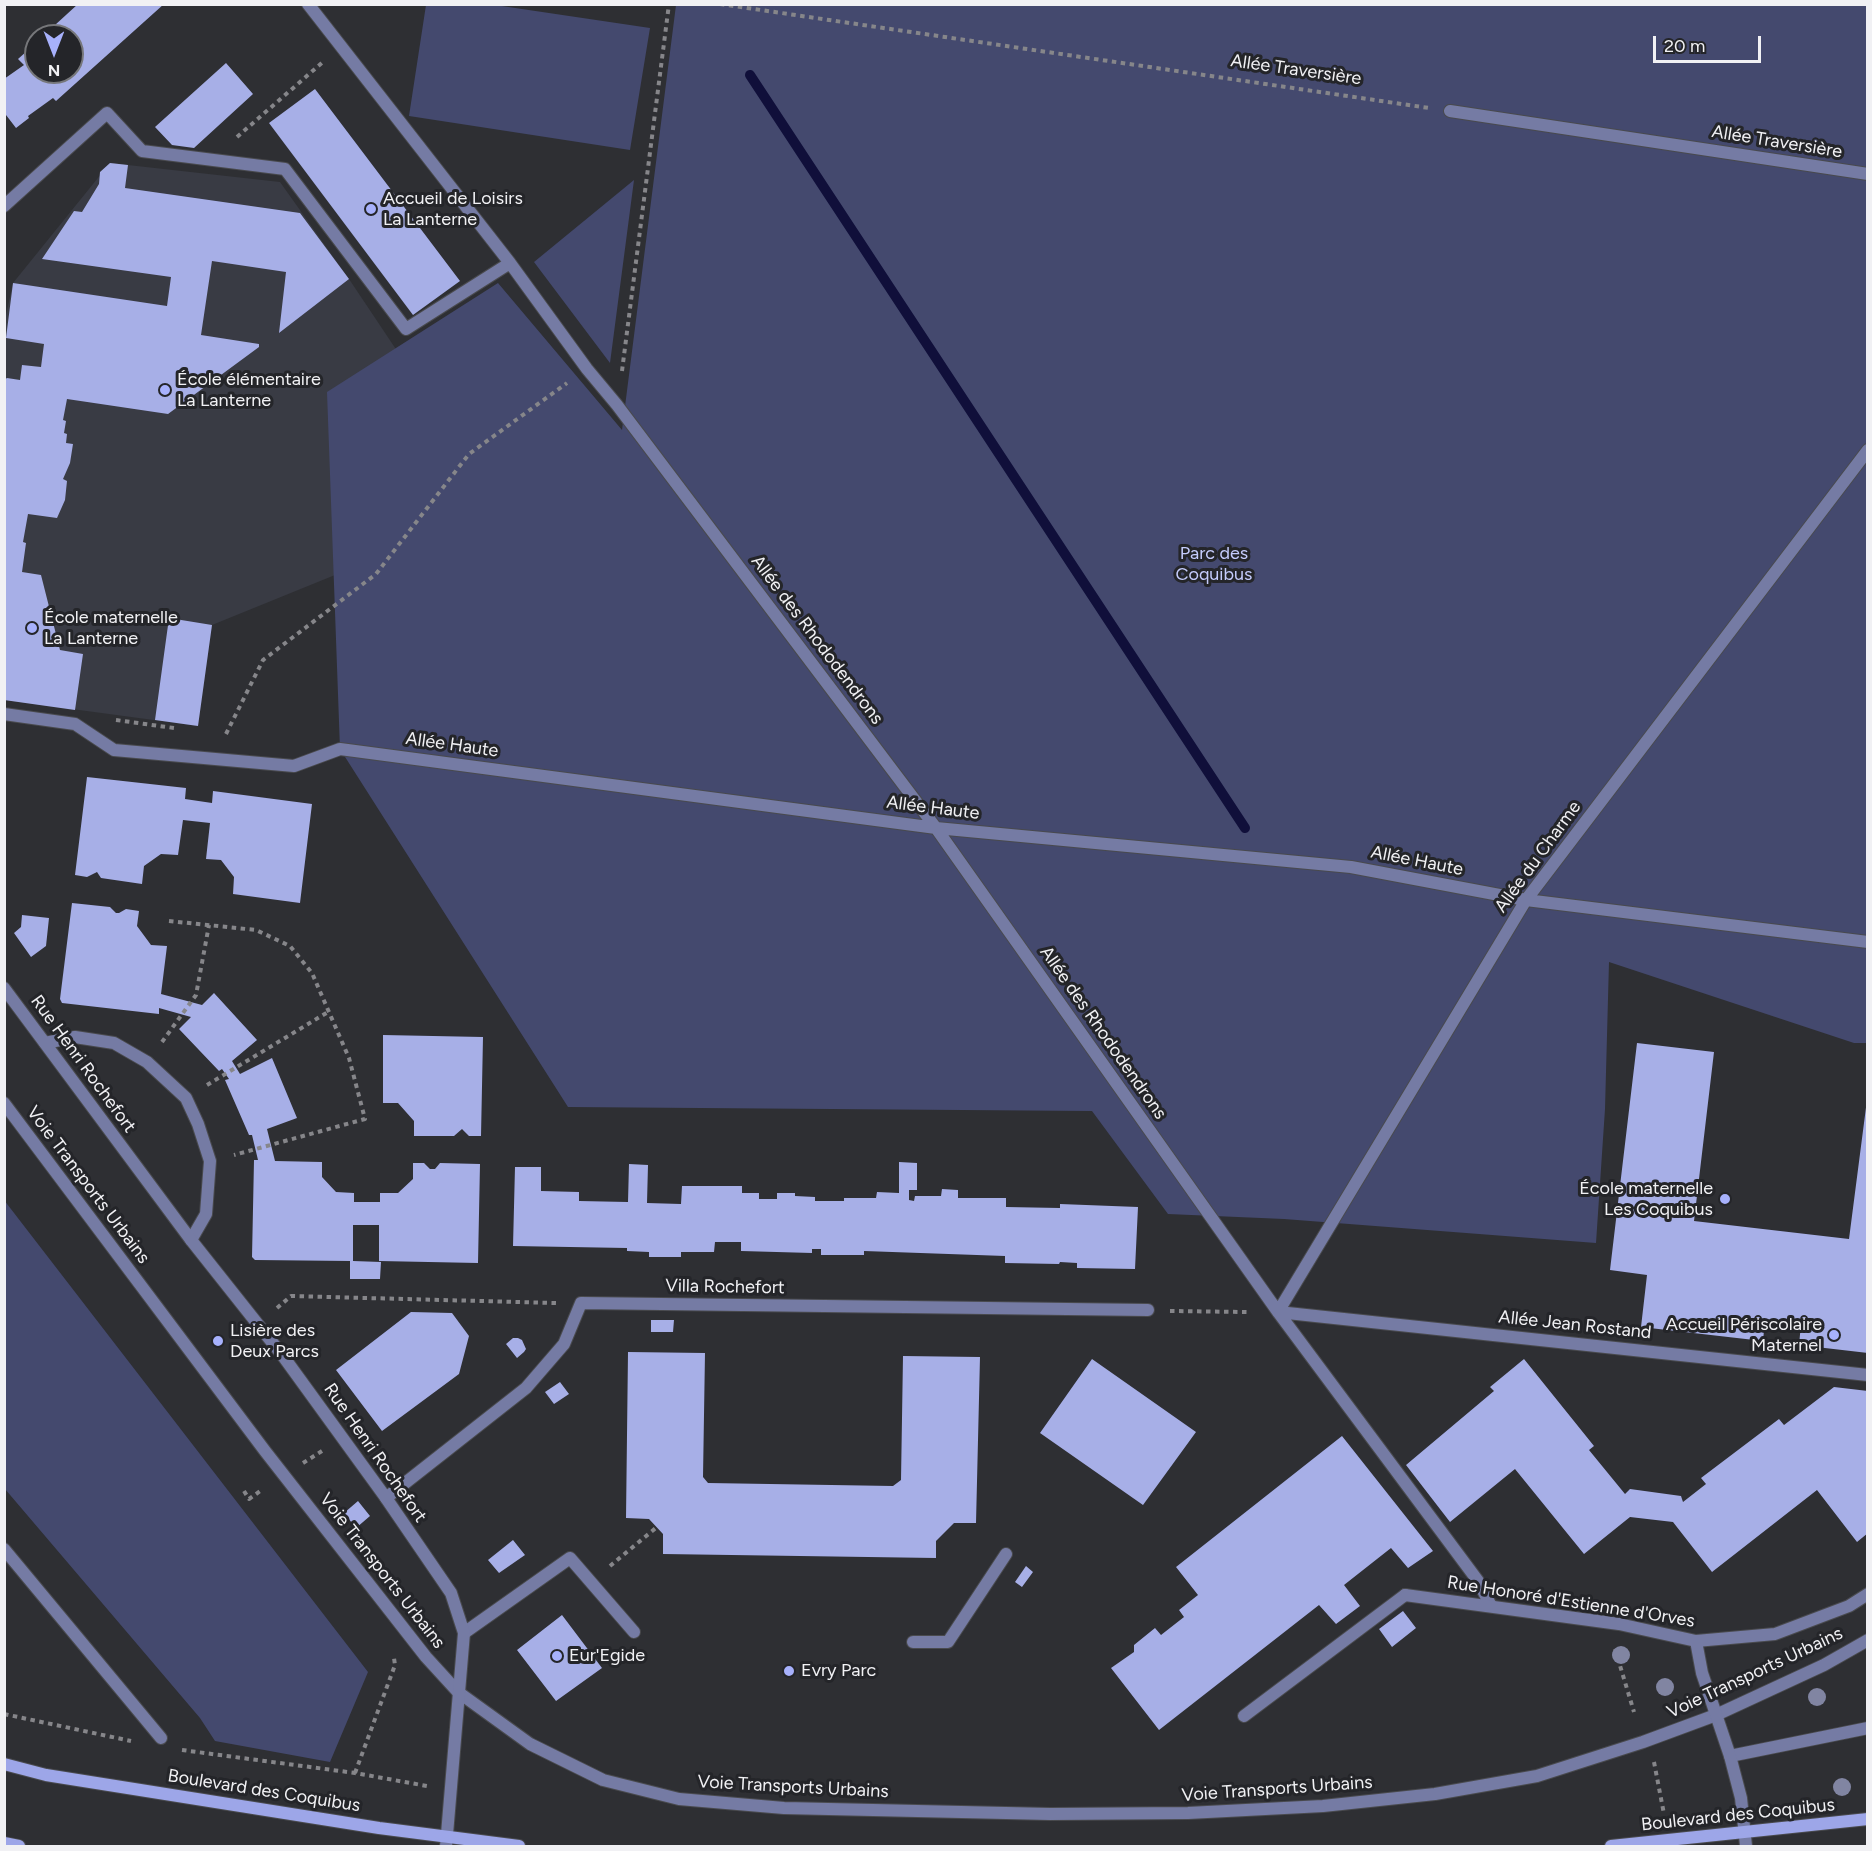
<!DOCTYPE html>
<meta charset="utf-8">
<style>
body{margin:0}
#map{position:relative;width:1872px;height:1851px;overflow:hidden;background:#2e2f33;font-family:Figtree,sans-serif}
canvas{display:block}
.frame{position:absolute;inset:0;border:6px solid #f1f1f4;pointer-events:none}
.north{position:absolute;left:24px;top:24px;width:60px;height:60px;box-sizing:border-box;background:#242529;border:2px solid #76777a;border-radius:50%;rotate:180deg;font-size:16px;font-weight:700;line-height:24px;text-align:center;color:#f1f1f4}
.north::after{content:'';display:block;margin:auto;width:21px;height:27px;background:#a7b1fc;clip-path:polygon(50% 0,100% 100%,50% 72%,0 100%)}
.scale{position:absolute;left:1653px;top:36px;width:108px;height:27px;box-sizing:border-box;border:3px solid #f1f1f4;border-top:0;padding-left:8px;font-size:18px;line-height:21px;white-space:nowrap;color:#f1f1f4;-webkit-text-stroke:4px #242529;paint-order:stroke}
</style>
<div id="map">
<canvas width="1872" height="1851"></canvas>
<div class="frame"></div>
<div class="north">N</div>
<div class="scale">20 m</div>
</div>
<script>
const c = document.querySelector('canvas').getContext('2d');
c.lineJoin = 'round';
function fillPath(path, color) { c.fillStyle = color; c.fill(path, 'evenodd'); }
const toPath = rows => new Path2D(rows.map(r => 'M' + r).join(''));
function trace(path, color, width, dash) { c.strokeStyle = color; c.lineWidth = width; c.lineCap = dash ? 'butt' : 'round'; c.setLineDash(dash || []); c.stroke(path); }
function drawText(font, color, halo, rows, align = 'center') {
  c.font = font + ' Figtree,sans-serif'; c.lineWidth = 6; c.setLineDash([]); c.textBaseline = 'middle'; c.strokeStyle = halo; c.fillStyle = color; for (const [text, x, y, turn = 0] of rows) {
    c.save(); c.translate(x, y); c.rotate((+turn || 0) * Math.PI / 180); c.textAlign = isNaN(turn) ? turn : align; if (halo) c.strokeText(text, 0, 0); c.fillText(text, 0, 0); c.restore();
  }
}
const built = toPath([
 [110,163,280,182,349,279,458,442,367,562,212,625,198,726,5,700,4,324,13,283]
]);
const green = toPath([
 [426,5,495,5,650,28,630,150,409,116],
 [676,5,1867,5,1867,1043,1854,1043,1609,962,1605,1109,1596,1243,1284,1219,1168,1214,1092,1111,568,1107,340,749,327,392,498,283,622,430],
 [634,180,610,363,534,262],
 [4,1200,368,1672,330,1762,215,1741,200,1718,5,1489]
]);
const stream = toPath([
 [750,75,1245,828]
]);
const building = toPath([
 [78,4,164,4,56,101,53,98,28,116,29,118,16,128,6,115,4,116,4,79,24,65,18,59,36,43,36,72,72,72,72,36,43,36],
 [226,63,253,94,194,148,172,145,155,127],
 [315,89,460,281,413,315,269,123],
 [110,163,128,165,125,188,300,213,349,279,279,333,286,272,212,261,201,335,259,344,259,347,168,414,67,399,63,420,66,421,64,433,67,434,66,443,73,444,70,463,63,479,67,481,65,500,57,518,28,514,23,542,26,543,22,572,41,575,60,650,83,654,75,710,4,700,4,380,7,378,20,380,22,365,41,367,44,344,6,338,13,283,167,306,171,277,42,259,74,211,82,212,99,184,100,172],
 [169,618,212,625,198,726,155,720],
 [87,777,186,788,185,799,212,803,213,791,312,804,300,903,233,894,234,877,221,860,206,859,210,823,183,820,178,855,161,854,144,866,142,884,101,878,97,872,87,877,75,875],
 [72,903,110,907,116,913,119,913,126,909,139,911,137,926,151,945,167,946,161,994,202,1005,214,993,257,1040,232,1061,240,1074,272,1058,297,1118,267,1129,275,1161,322,1162,322,1177,336,1192,354,1193,354,1202,380,1202,380,1193,398,1193,413,1179,413,1163,424,1163,430,1169,435,1169,440,1163,480,1164,478,1263,379,1261,379,1225,353,1225,353,1261,381,1262,380,1279,350,1279,350,1261,255,1260,252,1257,254,1160,258,1160,252,1135,249,1135,225,1080,229,1079,222,1069,219,1071,179,1029,191,1017,159,1008,159,1014,62,1003,60,999],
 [22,915,49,918,46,946,31,957,14,933,21,927],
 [383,1035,483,1037,481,1136,469,1136,462,1129,454,1136,414,1136,414,1121,398,1103,383,1103],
 [1637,1043,1714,1052,1694,1221,1849,1239,1868,1092,1868,1353,1799,1345,1801,1324,1765,1320,1763,1341,1641,1327,1647,1275,1610,1270],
 [899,1162,917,1163,917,1190,909,1190,909,1200,914,1201,915,1196,941,1196,942,1189,958,1190,958,1198,1006,1198,1006,1207,1060,1208,1060,1204,1138,1207,1135,1269,1077,1268,1077,1263,1060,1262,1059,1264,1005,1263,1005,1256,864,1251,864,1255,821,1255,821,1249,812,1249,812,1253,741,1251,741,1242,715,1242,714,1252,681,1252,681,1257,649,1257,649,1252,627,1251,627,1248,513,1246,515,1167,541,1167,541,1191,579,1192,579,1201,628,1202,629,1164,648,1165,647,1203,681,1204,682,1186,742,1186,742,1193,759,1193,759,1199,777,1199,777,1193,795,1193,795,1196,815,1197,815,1201,844,1201,844,1198,876,1198,877,1192,899,1193],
 [411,1312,452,1313,469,1336,459,1374,382,1431,336,1370],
 [651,1320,674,1320,673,1332,651,1332],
 [513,1338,518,1338,522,1340,526,1349,524,1352,517,1358,506,1344],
 [628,1352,705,1353,703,1477,708,1483,893,1486,901,1480,903,1356,980,1357,976,1523,954,1523,936,1541,936,1558,663,1554,663,1534,649,1519,626,1518],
 [1092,1359,1196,1432,1143,1505,1040,1433],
 [1524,1359,1594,1446,1589,1450,1625,1494,1630,1489,1681,1496,1683,1502,1706,1484,1701,1478,1779,1419,1784,1425,1834,1387,1868,1391,1868,1533,1857,1542,1817,1490,1712,1572,1673,1522,1630,1517,1584,1554,1515,1469,1450,1522,1406,1465,1494,1391,1490,1387],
 [560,1382,569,1394,554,1404,545,1392],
 [1342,1436,1433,1551,1408,1568,1391,1548,1344,1585,1360,1606,1336,1624,1319,1605,1159,1730,1111,1668,1134,1652,1134,1645,1155,1628,1161,1635,1184,1617,1179,1610,1198,1595,1176,1567],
 [358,1501,370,1516,356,1528,344,1513],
 [513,1540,525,1555,499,1573,488,1560],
 [1026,1566,1033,1572,1022,1587,1015,1582],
 [1403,1611,1416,1628,1392,1647,1379,1629],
 [562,1615,602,1668,556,1701,517,1650]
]);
const path = toPath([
 [720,4,1429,108],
 [237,137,324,61],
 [622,371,669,4],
 [116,720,174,728],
 [226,734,263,660,376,574,469,454,567,383],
 [169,921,256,930,290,946,312,973,349,1058,365,1119,234,1155],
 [162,1042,196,995,209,925],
 [207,1085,328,1012],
 [277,1308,291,1296,556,1303],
 [1170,1311,1247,1312],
 [303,1463,322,1451],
 [244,1491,249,1499,263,1489],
 [610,1566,657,1527],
 [1615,1649,1634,1712],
 [4,1714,131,1741],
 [182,1750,355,1773,427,1786],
 [1654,1762,1664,1814],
 [355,1773,395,1665,394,1658]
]);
const lane = toPath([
 [308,4,510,263,587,369,617,405,936,828,1278,1312,1478,1581,1491,1606],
 [1450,111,1868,174],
 [4,206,107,113,142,151,285,169,406,329,510,263],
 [4,714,75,724,114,750,294,766,340,749,936,828,1351,867,1526,900,1868,942],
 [45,1043,75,1037,114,1043,147,1062,186,1098,198,1124,210,1161,206,1214,191,1240],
 [4,1103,265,1451,426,1657,458,1692,530,1744,603,1780,679,1799,784,1808,1050,1814,1188,1813,1323,1806,1435,1794,1537,1776,1643,1742,1716,1715,1824,1665,1868,1640],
 [1278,1312,1526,900,1868,450],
 [1278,1312,1868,1375],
 [386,1498,526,1388,564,1344,581,1303,1148,1310],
 [4,1549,161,1738],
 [464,1633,570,1558,634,1632],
 [913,1642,948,1642,1006,1554],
 [1244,1716,1405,1595],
 [1730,1756,1868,1728]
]);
const street = toPath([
 [4,988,191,1240,283,1356,386,1498,451,1593,464,1633,446,1846],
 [1405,1595,1619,1624,1696,1641,1775,1634,1849,1606,1868,1594],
 [1696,1641,1702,1673,1730,1756,1741,1798,1746,1846]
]);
const secondary = toPath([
 [4,1764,46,1775,379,1828,519,1846],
 [4,1843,19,1846],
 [1611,1846,1868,1819]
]);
const trees = [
 [1621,1655],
 [1665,1687],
 [1817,1697],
 [1842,1787]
];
const markers = [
 [371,209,6,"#a7b1fc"],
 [165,390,6,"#a7b1fc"],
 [32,628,6,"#a7b1fc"],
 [1725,1199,6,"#a7b1fc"],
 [1834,1335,6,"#a7b1fc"],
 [218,1341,6,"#a7b1fc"],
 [557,1656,6,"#a7b1fc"],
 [789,1671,6,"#a7b1fc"]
];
const streetNames = [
 ["Allée Traversière",1296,70,8],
 ["Allée Traversière",1777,142,9],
 ["Allée des Rhododendrons",817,640,53],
 ["Allée Haute",452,745,8],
 ["Allée Haute",933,808,7],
 ["Allée du Charme",1538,857,-54],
 ["Allée Haute",1417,861,11],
 ["Allée des Rhododendrons",1103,1033,55],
 ["Rue Henri Rochefort",83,1064,54],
 ["Voie Transports Urbains",88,1185,53],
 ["Villa Rochefort",725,1287,1],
 ["Allée Jean Rostand",1575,1325,6],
 ["Rue Henri Rochefort",375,1453,55],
 ["Voie Transports Urbains",382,1571,52],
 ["Rue Honoré d'Estienne d'Orves",1571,1602,9],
 ["Voie Transports Urbains",1755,1673,-25],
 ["Voie Transports Urbains",793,1787,3],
 ["Voie Transports Urbains",1277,1789,-4],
 ["Boulevard des Coquibus",264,1791,9],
 ["Boulevard des Coquibus",1738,1815,-6]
];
const poiNames = [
 ["Accueil de Loisirs",383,199],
 ["La Lanterne",383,220],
 ["École élémentaire",177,380],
 ["La Lanterne",177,401],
 ["École maternelle",44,618],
 ["La Lanterne",44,639],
 ["École maternelle",1713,1189,"right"],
 ["Les Coquibus",1713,1210,"right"],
 ["Accueil Périscolaire",1822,1325,"right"],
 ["Maternel",1822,1346,"right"],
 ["Lisière des",230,1331],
 ["Deux Parcs",230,1352],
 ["Eur'Egide",569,1656],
 ["Evry Parc",801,1671]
];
const parkNames = [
 ["Parc des",1214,554],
 ["Coquibus",1214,575]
];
fillPath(built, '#393b44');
fillPath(green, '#44496e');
trace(stream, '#100f3a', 10);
fillPath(building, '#a7afe7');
trace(lane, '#494a4e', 14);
trace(street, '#494a4e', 14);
trace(secondary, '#494a4e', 14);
trace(path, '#86868a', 4, [4.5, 4.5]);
trace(lane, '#757ba4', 12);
trace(street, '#757ba4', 12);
trace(secondary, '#9da6e8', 12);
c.fillStyle = '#8185a2';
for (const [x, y] of trees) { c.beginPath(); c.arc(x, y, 9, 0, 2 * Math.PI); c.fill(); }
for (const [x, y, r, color] of markers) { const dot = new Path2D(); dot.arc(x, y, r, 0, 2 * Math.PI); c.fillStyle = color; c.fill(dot); trace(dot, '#242529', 2); }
drawText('18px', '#f1f1f4', '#242529', streetNames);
drawText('18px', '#f1f1f4', '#242529', poiNames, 'left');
drawText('18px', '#c5ccfc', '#242529', parkNames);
</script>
